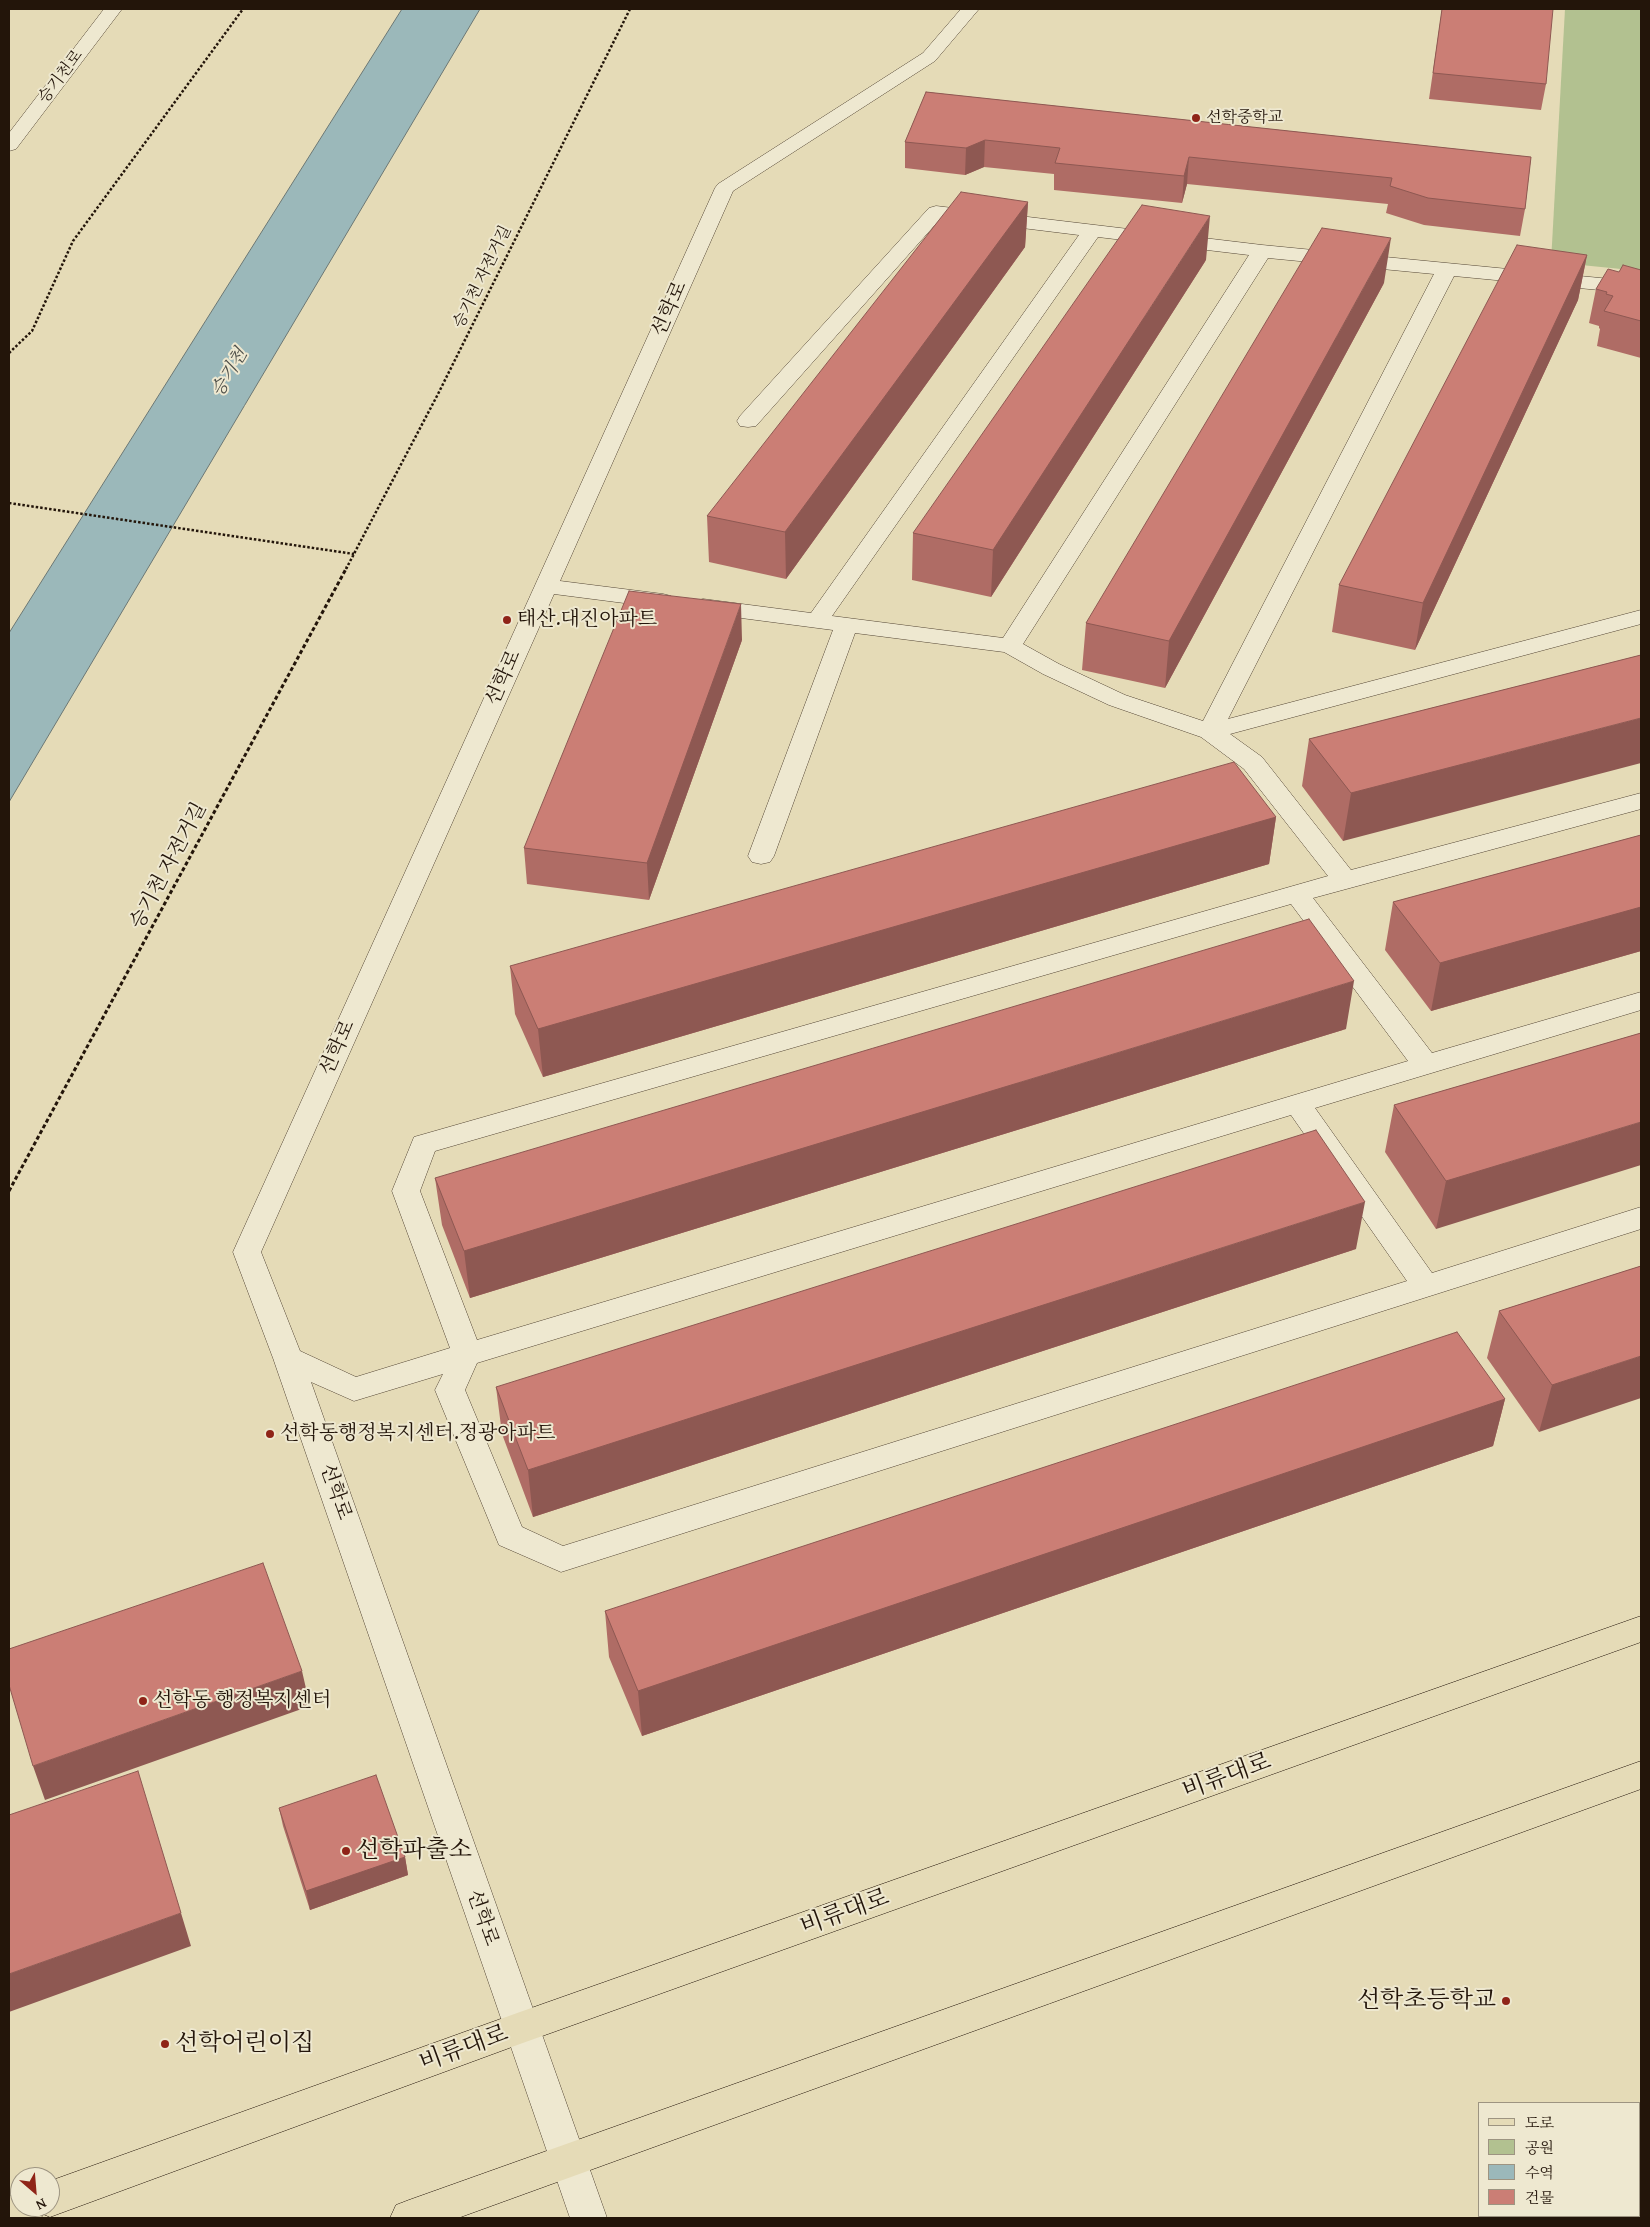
<!DOCTYPE html>
<meta charset="utf-8">
<style>
body{margin:0}
#map{position:relative;width:1650px;height:2227px;overflow:hidden;background:#e5dbb7;font-family:"Gentium Book Plus","Noto Serif KR",serif}
canvas{display:block}
.frame{position:absolute;inset:0;border:10px solid #23150a;pointer-events:none}
.legend{position:absolute;left:1478px;top:2102px;width:162px;height:115px;box-sizing:border-box;background:#eee8d0;border:1px solid #9d9481;margin:0;padding:6px 9px;list-style:none;font-size:15px;color:#23150a}
.legend li{display:flex;align-items:center;gap:10px;height:25px}
.legend b{width:25px;border:1px solid #9d9481}
.north{position:absolute;left:10px;top:2167px;width:50px;height:50px;box-sizing:border-box;background:#eee8d0;border:1px solid #9d9481;border-radius:50%;rotate:153deg;font-size:14px;font-weight:700;line-height:20px;text-align:center;color:#23150a}
.north::after{content:'';display:block;margin:auto;width:18px;height:22px;background:#8f2418;clip-path:polygon(50% 0,100% 100%,50% 72%,0 100%)}
</style>
<div id="map">
<canvas width="1650" height="2227"></canvas>
<div class="frame"></div>
<ul class="legend">
<li><b style="height:6px;background:#e5dbb7"></b>도로</li>
<li><b style="height:14px;background:#b2c190"></b>공원</li>
<li><b style="height:14px;background:#9bb8ba"></b>수역</li>
<li><b style="height:14px;background:#cb7e75"></b>건물</li>
</ul>
<div class="north">N</div>
</div>
<script>
const c = document.querySelector('canvas').getContext('2d');
c.lineJoin = 'round';
function fillPath(path, color) { c.fillStyle = color; c.fill(path, 'evenodd'); }
const toPath = rows => new Path2D(rows.map(r => 'M' + r).join(''));
function trace(path, color, width, dash) { c.strokeStyle = color; c.lineWidth = width; c.lineCap = dash ? 'butt' : 'round'; c.setLineDash(dash || []); c.stroke(path); }
function drawText(font, color, halo, rows, align = 'center') {
  c.font = font + ' "Gentium Book Plus","Noto Serif KR",serif'; c.lineWidth = 4; c.setLineDash([]); c.textBaseline = 'middle'; c.strokeStyle = halo; c.fillStyle = color; for (const [text, x, y, turn = 0] of rows) {
    c.save(); c.translate(x, y); c.rotate((+turn || 0) * Math.PI / 180); c.textAlign = isNaN(turn) ? turn : align; if (halo) c.strokeText(text, 0, 0); c.fillText(text, 0, 0); c.restore();
  }
}
const green = toPath([
 [1565,9,1641,9,1641,271,1551,262]
]);
const water = toPath([
 [402,9,480,9,9,802,9,633,402,9]
]);
const pathFar1 = toPath([
 [9,353,32,331,73,241,243,9],
 [9,503,354,554],
 [346,569,438,394,630,9]
]);
const path = toPath([
 [9,1191,347,567]
]);
const minor = toPath([
 [104,9,122,9,16,149,9,151,9,133,104,9],
 [961,9,979,9,935,61,733,191,560,581,663,594,671,596,675,601,671,606,663,608,554,594,261,1252,300,1351,356,1377,450,1348,392,1191,414,1137,1328,876,1244,769,1201,737,1109,705,1043,674,1004,652,855,633,774,856,770,862,761,864,752,862,748,856,833,630,703,613,695,611,691,606,695,601,703,599,811,613,1079,235,941,218,756,426,748,427,740,426,737,421,740,416,929,208,936,206,1262,245,1641,282,1641,294,1454,276,1228,719,1641,610,1641,624,1230,734,1262,757,1351,870,1641,793,1641,809,1313,898,1432,1053,1641,992,1641,1010,1315,1108,1432,1273,1641,1207,1641,1229,561,1572,499,1545,435,1390,443,1374,354,1401,311,1382,607,2218,570,2218,273,1358,233,1252,715,188,718,184,923,53,961,9],
 [1098,237,1249,255,1003,638,832,616,1098,237],
 [1268,258,1434,274,1203,721,1125,695,1059,664,1023,644,1268,258],
 [1291,904,1408,1061,477,1340,420,1191,435,1151,1291,904],
 [1291,1115,1407,1281,563,1546,522,1527,465,1390,477,1363,1291,1115]
]);
const major = toPath([
 [1641,1616,1641,1642,520,2044,50,2217,43,2214,41,2218,9,2218,9,2196,20,2192,20,2207,50,2207,50,2181,520,2012,1641,1616],
 [1641,1761,1641,1789,458,2218,390,2218,396,2205,409,2200,1641,1761]
]);
const wall = toPath([
 [1442,9,1546,84,1541,110,1429,99],
 [926,92,1531,157,1525,209,1520,236,1424,225,1386,213,1388,204,1187,184,1182,203,1054,190,1054,174,984,167,965,175,905,168,905,142],
 [1028,202,1025,247,786,579,709,562,707,516],
 [1587,255,1578,300,1415,650,1332,632,1339,585],
 [1206,260,991,597,912,580,913,533],
 [1641,270,1641,358,1597,346,1600,329,1599,328,1599,326,1589,323,1596,289,1619,272],
 [1384,283,1165,688,1082,670,1086,623],
 [742,640,649,900,527,884,524,848],
 [1641,655,1343,841,1302,786,1309,739],
 [1276,817,1269,864,543,1077,515,1014,510,966],
 [1641,835,1641,951,1431,1011,1385,950,1393,902],
 [1346,1029,470,1298,442,1225,435,1178],
 [1641,1033,1436,1229,1385,1152,1394,1105],
 [1356,1249,533,1517,502,1434,496,1387],
 [1641,1266,1539,1432,1487,1358,1499,1311],
 [1505,1399,1493,1446,642,1736,609,1657,605,1611],
 [279,1808,405,1857,408,1875,310,1910,283,1826]
]);
const shadedWall = toPath([
 [985,140,984,167,965,175,966,148],
 [1189,157,1187,184,1182,203,1184,176],
 [1028,202,1025,247,786,579,785,532],
 [1210,216,1206,260,991,597,993,550],
 [1391,238,1384,283,1165,688,1169,641],
 [1587,255,1578,300,1415,650,1423,603],
 [741,604,742,640,649,900,647,863],
 [1641,718,1641,763,1343,841,1351,793],
 [1276,817,1269,864,543,1077,538,1029],
 [1641,907,1641,951,1431,1011,1440,963],
 [1354,981,1346,1029,470,1298,464,1251],
 [1641,1122,1641,1165,1436,1229,1446,1181],
 [1365,1202,1356,1249,533,1517,528,1470],
 [1641,1356,1641,1398,1539,1432,1552,1385],
 [1505,1399,1493,1446,642,1736,638,1691],
 [302,1671,310,1706,45,1800,33,1766],
 [405,1857,408,1875,310,1910,306,1891],
 [181,1913,191,1946,9,2012,9,1974]
]);
const building = toPath([
 [1442,9,1553,9,1546,84,1433,73,1442,9],
 [926,92,1531,157,1525,209,1428,198,1390,186,1392,178,1189,157,1184,176,1055,163,1060,148,985,140,966,148,905,142,926,92],
 [961,192,1028,202,785,532,707,516,961,192],
 [1142,205,1210,216,993,550,913,533,1142,205],
 [1322,228,1391,238,1169,641,1086,623,1322,228],
 [1517,245,1587,255,1423,603,1339,585,1517,245],
 [1623,265,1641,270,1641,321,1604,311,1613,296,1606,294,1607,292,1596,289,1608,269,1619,272,1623,265],
 [629,591,741,604,647,863,524,848,629,591],
 [1641,655,1641,718,1351,793,1309,739,1641,655],
 [1234,762,1276,817,538,1029,510,966,1234,762],
 [1641,835,1641,907,1440,963,1393,902,1641,835],
 [1309,919,1354,981,464,1251,435,1178,1309,919],
 [1641,1033,1641,1122,1446,1181,1394,1105,1641,1033],
 [1316,1130,1365,1202,528,1470,496,1387,1316,1130],
 [1641,1266,1641,1356,1552,1385,1499,1311,1641,1266],
 [1457,1332,1505,1399,638,1691,605,1611,1457,1332],
 [263,1563,302,1671,33,1766,9,1685,9,1649,263,1563],
 [138,1771,181,1913,9,1974,9,1815,138,1771],
 [376,1775,405,1857,306,1891,279,1808,376,1775]
]);
const markers = [
 [1196,118,5,"#8f2418"],
 [507,620,5,"#8f2418"],
 [270,1434,5,"#8f2418"],
 [143,1701,5,"#8f2418"],
 [346,1851,5,"#8f2418"],
 [1506,2001,5,"#8f2418"],
 [165,2044,5,"#8f2418"]
];
const farStreetnames = [
 ["승기천로",61,77,-53],
 ["승기천 자전거길",483,277,-64]
];
const farPoinames = [
 ["선학중학교",1206,118]
];
const farWaternames = [
 ["승기천",230,373,-59]
];
const streetNames = [
 ["선학로",670,309,-66],
 ["선학로",504,678,-66],
 ["승기천 자전거길",169,866,-62],
 ["선학로",338,1048,-66],
 ["선학로",335,1492,71],
 ["선학로",482,1918,71]
];
const poiNames = [
 ["태산.대진아파트",517,620],
 ["선학동행정복지센터.정광아파트",280,1434],
 ["선학동 행정복지센터",153,1701]
];
const nearStreetnames = [
 ["비류대로",1227,1777,-20],
 ["비류대로",845,1913,-20],
 ["비류대로",464,2049,-20]
];
const nearPoinames = [
 ["선학파출소",356,1851],
 ["선학초등학교",1496,2001,"right"],
 ["선학어린이집",175,2044]
];
fillPath(green, '#b2c190');
fillPath(water, '#9bb8ba');
trace(water, '#6b7774', 1);
trace(minor, '#544635', 1);
trace(major, '#23150a', 1);
trace(pathFar1, '#23150a', 2.5, [2.5, 2]);
trace(path, '#23150a', 3, [4, 2.5]);
fillPath(minor, '#eee8d0');
fillPath(major, '#e5dbb7');
fillPath(wall, '#af6c65');
fillPath(shadedWall, '#8e5852');
fillPath(building, '#cb7e75');
trace(building, '#8e5852', 1);
for (const [x, y, r, color] of markers) { const dot = new Path2D(); dot.arc(x, y, r, 0, 2 * Math.PI); c.fillStyle = color; c.fill(dot); trace(dot, '#eee8d0', 2); }
drawText('16px', '#23150a', '#eee8d0', farStreetnames);
drawText('16px', '#23150a', '#eee8d0', farPoinames, 'left');
drawText('italic 18px', '#4d4e48', '#eee8d0', farWaternames);
drawText('20px', '#23150a', '#eee8d0', streetNames);
drawText('20px', '#23150a', '#eee8d0', poiNames, 'left');
drawText('24px', '#23150a', '#eee8d0', nearStreetnames);
drawText('24px', '#23150a', '#eee8d0', nearPoinames, 'left');
</script>
